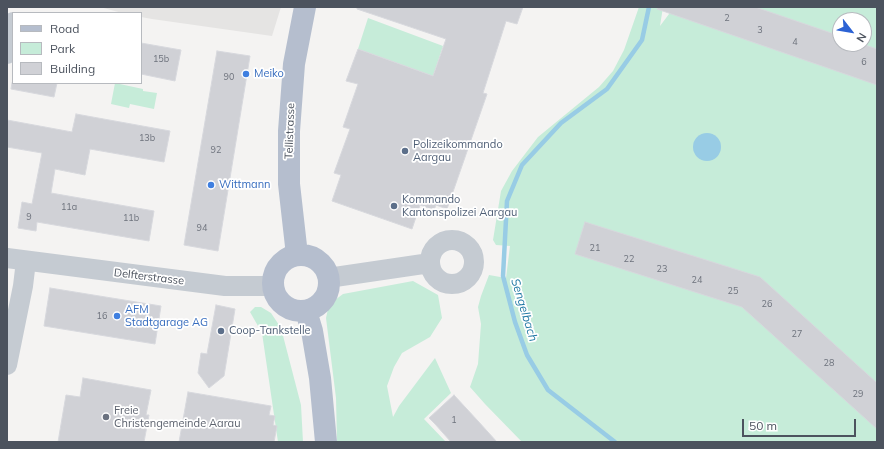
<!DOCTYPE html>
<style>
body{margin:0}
#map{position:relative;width:884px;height:449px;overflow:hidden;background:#f4f3f2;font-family:Mulish,sans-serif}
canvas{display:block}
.frame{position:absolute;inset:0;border:8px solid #4c535e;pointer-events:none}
.legend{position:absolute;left:12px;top:12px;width:130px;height:72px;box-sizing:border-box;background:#fff;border:1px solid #b7babf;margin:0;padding:5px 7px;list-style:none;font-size:12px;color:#4c535e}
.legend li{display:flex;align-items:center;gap:8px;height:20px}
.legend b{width:20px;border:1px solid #b7babf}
.north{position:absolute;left:832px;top:12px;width:40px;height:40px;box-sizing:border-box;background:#fff;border:1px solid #b7babf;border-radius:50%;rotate:121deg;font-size:11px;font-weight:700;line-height:16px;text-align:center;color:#4c535e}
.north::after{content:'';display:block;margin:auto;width:14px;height:18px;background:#2c62d4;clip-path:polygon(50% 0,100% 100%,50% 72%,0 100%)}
.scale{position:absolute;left:742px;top:419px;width:114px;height:18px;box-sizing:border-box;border:2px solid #4c535e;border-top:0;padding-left:5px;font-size:12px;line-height:14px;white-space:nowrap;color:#4c535e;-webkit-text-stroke:3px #fff;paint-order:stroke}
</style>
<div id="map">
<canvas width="884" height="449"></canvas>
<div class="frame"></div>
<ul class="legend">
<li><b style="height:5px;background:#b5bece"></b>Road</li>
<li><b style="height:11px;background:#c6ecd9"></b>Park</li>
<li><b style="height:11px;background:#d0d1d6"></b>Building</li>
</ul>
<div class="north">N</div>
<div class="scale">50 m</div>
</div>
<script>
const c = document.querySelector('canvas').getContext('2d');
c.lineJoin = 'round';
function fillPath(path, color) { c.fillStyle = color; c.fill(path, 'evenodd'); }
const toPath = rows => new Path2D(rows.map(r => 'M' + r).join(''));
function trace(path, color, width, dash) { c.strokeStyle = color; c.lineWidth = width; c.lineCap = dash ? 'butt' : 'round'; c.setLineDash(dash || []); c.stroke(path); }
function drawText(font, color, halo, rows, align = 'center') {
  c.font = font + ' Mulish,sans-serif'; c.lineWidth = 3.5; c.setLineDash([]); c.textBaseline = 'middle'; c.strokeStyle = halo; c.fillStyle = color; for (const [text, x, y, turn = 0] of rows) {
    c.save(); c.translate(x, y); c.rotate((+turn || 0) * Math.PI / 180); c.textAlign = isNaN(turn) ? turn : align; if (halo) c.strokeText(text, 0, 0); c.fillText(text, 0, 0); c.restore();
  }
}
const education = toPath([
 [100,7,281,7,272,36,152,19,141,17,141,13,122,13]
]);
const green = toPath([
 [639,7,663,7,660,26,669,14,671,7,877,7,877,442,522,442,485,404,470,387,478,364,481,324,478,307,481,296,489,275,506,278,510,246,496,245,493,240,501,191,512,171,538,137,599,87,613,71,624,50],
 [840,20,864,20,864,44,840,44],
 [368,18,443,46,433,76,358,49],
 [115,83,143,89,143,91,157,93,154,109,130,104,129,108,111,104],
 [413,281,438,295,442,318,430,337,402,353,394,367,387,386,393,417,399,406,435,358,451,393,424,419,446,442,337,442,336,398,326,318,328,309,335,300,343,294],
 [255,307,261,307,271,313,281,328,301,405,303,442,278,442,262,333,250,312]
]);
const water = toPath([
 '693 147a14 14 0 1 1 28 0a14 14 0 1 1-28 0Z'
]);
const stream = toPath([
 [615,442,548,390,527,355,515,322,503,276,507,201,522,165,561,123,607,89,642,40,649,7]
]);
const building = toPath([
 [357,7,523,7,517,24,506,21,483,93,487,94,447,209,436,205,434,210,420,205,412,229,332,201,341,175,334,173,350,129,343,127,358,84,346,81,358,49,433,76,446,39,357,9,357,7],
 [658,7,755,7,840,36,840,44,862,44,877,49,877,85,657,9,658,7],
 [141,43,181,50,175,81,141,74,141,43],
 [217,51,250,56,218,251,184,245,217,51],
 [12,83,57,83,54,97,11,89,12,83],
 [76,114,170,131,164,162,90,149,85,175,55,169,51,193,154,211,149,241,37,222,36,231,18,228,22,202,32,204,42,153,7,147,7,120,72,132,76,114],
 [585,222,760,277,877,383,877,429,742,307,575,254,585,222],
 [50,288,161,306,155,344,44,326,50,288],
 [216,305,235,309,224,376,209,388,198,373,201,353,207,354,216,305],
 [83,378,151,390,146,415,149,415,144,442,58,442,66,395,80,397,83,378],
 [188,392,271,406,269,415,275,416,273,425,277,426,274,442,179,442,188,392],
 [454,395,478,421,497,442,451,442,435,424,429,418,454,395]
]);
const minor = toPath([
 [7,54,13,22],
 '430 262a22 22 0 1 1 44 0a22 22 0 1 1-44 0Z',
 [7,258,225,286,273,286],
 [328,278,430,263],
 [7,365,23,286,26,261]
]);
const major = toPath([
 [297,255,289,184,289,131,294,64,305,7],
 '273 283a28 28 0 1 1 56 0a28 28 0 1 1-56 0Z',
 [306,311,312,331,320,378,326,442]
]);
const markers = [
 [246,74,4,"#3f7fe0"],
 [405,151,4,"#5c6f8a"],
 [211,185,4,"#3f7fe0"],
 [394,206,4,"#5c6f8a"],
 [117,316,4,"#3f7fe0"],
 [221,331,4,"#5c6f8a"],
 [106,417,4,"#6b7280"]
];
const numberNames = [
 ["2",727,18],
 ["3",760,30],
 ["4",795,42],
 ["15b",161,59],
 ["6",864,62],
 ["90",229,77],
 ["13b",147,138],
 ["92",216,150],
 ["11a",69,207],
 ["9",29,217],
 ["11b",131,218],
 ["94",202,228],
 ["21",595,248],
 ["22",629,259],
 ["23",662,269],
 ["24",697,280],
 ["25",733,291],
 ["26",767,304],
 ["16",102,316],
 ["27",797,334],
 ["28",829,363],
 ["29",858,394],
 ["1",454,420]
];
const shopNames = [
 ["Meiko",254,74],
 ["Wittmann",219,185],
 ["AFM",125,310],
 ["Stadtgarage AG",125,323]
];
const streetNames = [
 ["Tellistrasse",290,131,-88],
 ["Delfterstrasse",149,277,7]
];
const serviceNames = [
 ["Polizeikommando",413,145],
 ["Aargau",413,158],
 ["Kommando",402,200],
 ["Kantonspolizei Aargau",402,213],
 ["Coop-Tankstelle",229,331]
];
const worshipNames = [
 ["Freie",114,411],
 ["Christengemeinde Aarau",114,424]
];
const waterNames = [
 ["Sengelbach",524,310,73]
];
fillPath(education, '#e5e4e3');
fillPath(green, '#c6ecd9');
fillPath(water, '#98cce5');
trace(stream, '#98cce5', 4.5);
fillPath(building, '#d0d1d6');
trace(building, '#d7d8dd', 1);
trace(minor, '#c5cbd2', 20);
trace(major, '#b5bece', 22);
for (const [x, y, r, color] of markers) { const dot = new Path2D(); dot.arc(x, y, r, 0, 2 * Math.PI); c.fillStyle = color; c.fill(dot); trace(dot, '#fff', 1.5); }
drawText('9px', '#6d727c', null, numberNames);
drawText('11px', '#366cbe', '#fff', shopNames, 'left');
drawText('11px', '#4c535e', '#fff', streetNames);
drawText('11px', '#4e5e75', '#fff', serviceNames, 'left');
drawText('11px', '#5b616d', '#fff', worshipNames, 'left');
drawText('italic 12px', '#1b75a2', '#fff', waterNames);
</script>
